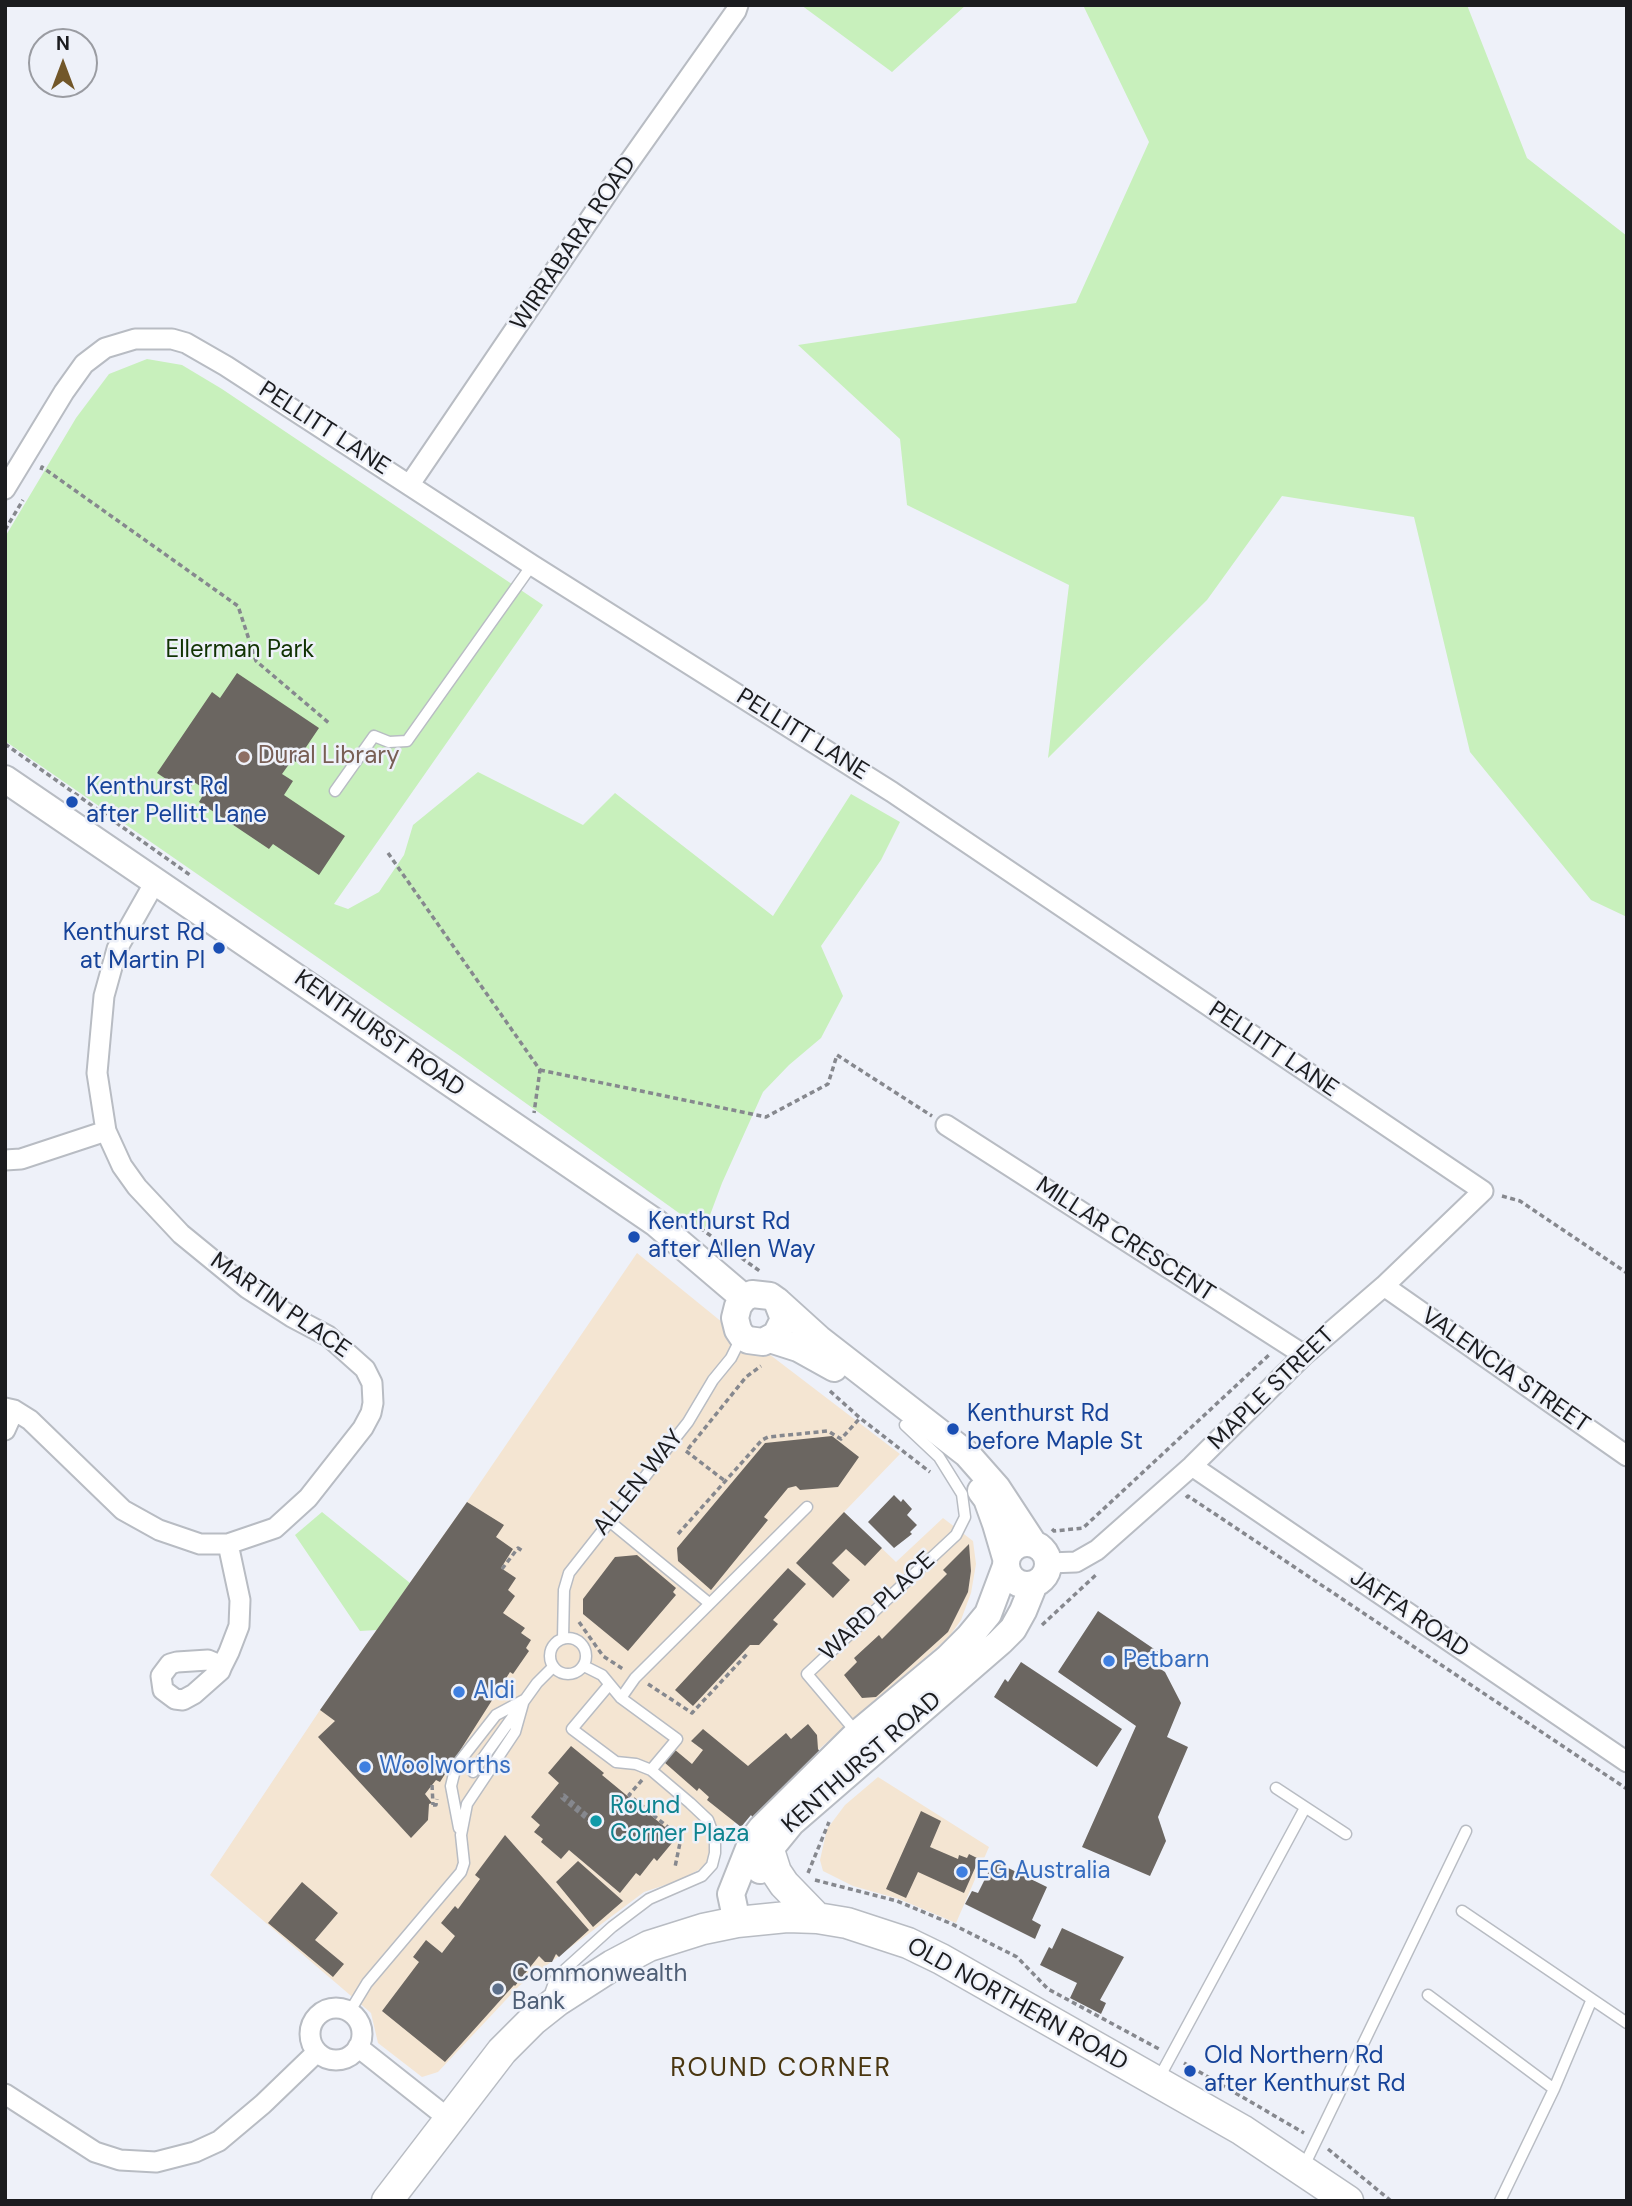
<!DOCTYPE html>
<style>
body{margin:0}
#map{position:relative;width:1632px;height:2206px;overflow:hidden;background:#eef1f9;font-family:"DM Sans",sans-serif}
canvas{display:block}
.frame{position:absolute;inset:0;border:7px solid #1b1c1f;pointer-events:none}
.north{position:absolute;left:28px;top:28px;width:70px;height:70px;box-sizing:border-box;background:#eef1f9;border:2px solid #9a9ca2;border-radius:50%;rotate:0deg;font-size:19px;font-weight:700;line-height:28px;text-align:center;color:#1b1c1f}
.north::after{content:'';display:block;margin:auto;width:24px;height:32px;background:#725729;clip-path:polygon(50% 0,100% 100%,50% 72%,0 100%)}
</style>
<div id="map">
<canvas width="1632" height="2206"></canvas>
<div class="frame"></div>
<div class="north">N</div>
</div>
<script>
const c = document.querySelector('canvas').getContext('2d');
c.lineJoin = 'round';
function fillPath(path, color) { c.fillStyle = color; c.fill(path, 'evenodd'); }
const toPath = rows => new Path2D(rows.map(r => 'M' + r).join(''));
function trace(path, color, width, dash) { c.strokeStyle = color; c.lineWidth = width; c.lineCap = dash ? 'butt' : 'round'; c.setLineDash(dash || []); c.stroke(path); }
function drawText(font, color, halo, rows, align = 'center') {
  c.font = font + ' "DM Sans",sans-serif'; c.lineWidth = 5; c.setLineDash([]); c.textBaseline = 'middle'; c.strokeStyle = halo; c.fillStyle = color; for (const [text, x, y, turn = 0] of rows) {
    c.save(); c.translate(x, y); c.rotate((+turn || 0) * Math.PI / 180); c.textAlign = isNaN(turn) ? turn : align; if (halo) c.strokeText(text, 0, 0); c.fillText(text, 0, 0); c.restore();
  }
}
const commercial = toPath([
 [637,1253,728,1327,769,1354,900,1454,844,1512,896,1562,943,1518,973,1541,976,1564,971,1593,961,1620,949,1637,736,1821,702,1868,680,1880,644,1892,519,1986,438,2072,422,2077,378,2043,371,2013,210,1875,320,1710,467,1502],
 [878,1777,989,1847,956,1923,899,1899,853,1886,823,1871,820,1860,827,1829,845,1805]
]);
const green = toPath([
 [801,5,966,5,892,72],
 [1083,5,1467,5,1527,158,1627,236,1627,917,1591,900,1470,752,1414,517,1282,496,1207,600,1048,758,1069,585,907,505,900,439,798,345,1076,303,1149,142],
 [147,359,182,365,222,389,543,605,334,904,348,909,379,892,404,855,413,825,478,772,583,825,615,793,773,916,851,794,900,822,881,860,821,946,843,996,821,1038,789,1065,763,1092,722,1183,704,1231,460,1056,5,741,5,537,76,418,109,374],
 [322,1512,410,1583,377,1630,360,1631,295,1535]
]);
const building = toPath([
 [237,673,319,728,296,762,292,760,282,774,293,781,284,795,345,836,319,875,273,844,269,849,199,802,206,790,194,782,187,793,157,773,212,692,220,698],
 [832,1436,859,1457,838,1487,800,1490,796,1486,788,1488,764,1517,768,1520,711,1590,678,1561,677,1548,765,1443],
 [894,1495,901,1502,903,1499,912,1509,907,1515,917,1525,910,1532,912,1534,894,1548,868,1522],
 [467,1502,504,1525,496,1537,513,1549,501,1568,516,1578,508,1590,515,1596,503,1613,525,1628,521,1633,531,1640,526,1648,529,1651,513,1674,510,1672,440,1782,436,1780,425,1794,432,1803,429,1804,428,1820,411,1838,318,1737,335,1721,320,1710],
 [844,1512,882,1548,865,1566,846,1549,832,1563,850,1580,833,1598,796,1563],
 [969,1544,971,1571,968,1592,948,1632,876,1697,862,1698,844,1675,857,1662,854,1658,879,1635,882,1639,947,1574,943,1570],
 [637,1555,676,1588,673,1592,676,1595,628,1651,583,1614,583,1599,615,1557],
 [788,1568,806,1584,773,1620,778,1624,759,1645,750,1645,693,1706,675,1690],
 [1098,1611,1160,1653,1153,1664,1165,1672,1181,1703,1167,1737,1188,1747,1158,1817,1166,1841,1150,1876,1082,1847,1136,1726,1058,1672],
 [1021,1662,1122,1729,1097,1767,994,1697,1005,1679,1008,1682],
 [808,1724,817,1735,818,1749,822,1755,753,1818,751,1815,741,1827,707,1800,709,1797,699,1788,697,1791,664,1762,674,1749,692,1764,703,1750,691,1741,703,1729,748,1766,786,1733,791,1739],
 [571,1746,604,1773,602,1775,677,1837,657,1861,654,1858,640,1876,636,1873,620,1893,569,1850,561,1859,541,1842,543,1839,534,1832,540,1825,531,1817,559,1783,548,1773],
 [921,1811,941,1821,930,1847,958,1859,959,1855,967,1858,969,1854,979,1859,964,1893,918,1872,906,1898,886,1889],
 [505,1835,589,1930,559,1957,556,1954,552,1962,545,1962,539,1956,515,1986,514,1985,445,2062,382,2011,419,1962,413,1957,426,1940,442,1953,455,1936,441,1923,455,1906,458,1909,480,1879,475,1875],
 [578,1861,623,1901,593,1927,556,1882],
 [994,1861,1047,1887,1032,1920,1041,1925,1035,1939,965,1904,972,1891,978,1893],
 [302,1882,338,1913,315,1940,344,1964,333,1977,268,1923],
 [1062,1928,1124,1957,1100,2000,1106,2003,1101,2014,1070,1998,1077,1983,1040,1965,1049,1947,1052,1949]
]);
const path = toPath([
 [41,470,42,467,238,606,256,661,329,723],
 [5,530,23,500],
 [5,744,190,875],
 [388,853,540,1070,534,1113],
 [540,1070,766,1117,828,1084,837,1055,932,1116],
 [1502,1196,1520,1201,1627,1273],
 [700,1228,761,1272],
 [830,1391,860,1418,930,1472],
 [688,1449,746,1377,761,1366],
 [686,1451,725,1481],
 [1186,1498,1188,1496,1627,1789],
 [1052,1529,1054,1531,1083,1528,1269,1355],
 [678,1534,762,1440,768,1437,828,1431,841,1439,860,1418],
 [502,1569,518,1548,524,1552],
 [579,1622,603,1656,623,1669],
 [1042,1625,1098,1573],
 [648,1684,692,1713,748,1653],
 [642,1780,629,1795,681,1838,675,1867],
 [432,1785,433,1805],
 [433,1805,436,1805,437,1799],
 [587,1815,564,1795,562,1798,595,1826],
 [808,1873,829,1822],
 [815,1880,897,1901,952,1924,1017,1957,1048,1989,1159,2049],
 [1184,2063,1304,2133],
 [1328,2149,1391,2201]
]);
const service = toPath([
 [335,791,374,736,389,742,407,741,532,565],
 [609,1521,709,1603],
 '550 1656a18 18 0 1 1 36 0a18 18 0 1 1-36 0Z',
 [563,1639,564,1590,569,1573,688,1422,713,1380,731,1358,742,1336],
 [584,1666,602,1675,621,1698,677,1739,651,1770],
 [621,1698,635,1678,807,1507],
 [857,1733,807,1674,956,1535,965,1517,962,1494,939,1457,905,1425],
 [473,1772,537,1683,553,1667],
 [1276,1788,1346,1834],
 [459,1828,451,1786,456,1766,496,1715,524,1700],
 [1462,1911,1627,2023],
 [1428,1995,1554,2089],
 [555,1997,551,1991,555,1980,560,1974,612,1927,649,1899,702,1876,712,1865,715,1853,715,1839,708,1820,690,1803,651,1770,636,1764,616,1762,572,1729,609,1685],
 [350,2011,367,1983,461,1872,464,1863,461,1835,467,1804,515,1732,524,1700],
 [1159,2078,1305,1808],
 [1304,2166,1466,1831],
 [1500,2201,1554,2089,1592,1999]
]);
const minor = toPath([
 [410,484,615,182,736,11,738,5],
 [5,489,64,392,84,364,105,348,135,339,172,339,186,343,226,366,532,565,892,792,1483,1191,1384,1286,1304,1355,1192,1466,1097,1550,1076,1562,1049,1563],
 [946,1125,1304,1355],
 [5,1160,21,1159,106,1131],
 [1384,1286,1627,1456],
 [5,1408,14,1410,30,1420,123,1510,159,1530,200,1544,228,1544,275,1528,308,1498,363,1428,371,1413,373,1403,372,1383,365,1369,328,1336,292,1317,247,1288,181,1234,137,1187,122,1166,106,1131,97,1073,104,996,117,949,155,882],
 [5,1430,14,1410],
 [1192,1466,1627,1762],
 [222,1666,208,1660,177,1662,170,1664,161,1676,163,1690,175,1699,183,1700,194,1694,220,1671,222,1666,229,1652,239,1626,240,1600,228,1544],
 '310 2034a26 26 0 1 1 52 0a26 26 0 1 1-52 0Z',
 [358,2047,449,2119],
 [5,2094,95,2152,120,2160,156,2162,195,2152,219,2141,263,2104,317,2052]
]);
const secondary = toPath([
 [5,779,656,1223,744,1298],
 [777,1301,784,1319,776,1335,763,1342,748,1340,742,1336,738,1330,735,1318,738,1306,744,1298,752,1294,770,1296,777,1301,819,1339,967,1454,997,1488,1033,1543],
 [770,1339,798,1348,834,1368],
 [981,1491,987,1499,996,1524,1006,1558],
 '1006 1564a21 21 0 1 1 42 0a21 21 0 1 1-42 0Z',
 [760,1870,769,1850,791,1823,1000,1642,1013,1629,1023,1611,1034,1584],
 [737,1922,731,1894,752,1841,761,1829,857,1734,948,1658,969,1637,988,1614,1006,1566]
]);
const primary = toPath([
 [769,1850,776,1872,784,1884,817,1918],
 [387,2201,502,2051,533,2020,557,2001,613,1965,649,1946,703,1929,737,1922,787,1917,817,1918,847,1923,908,1943,941,1959,1242,2130,1348,2201]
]);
const markers = [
 [244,757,7,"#8d6e63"],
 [72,802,7,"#1a4fb4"],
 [219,948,7,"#1a4fb4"],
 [634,1237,7,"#1a4fb4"],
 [953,1429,7,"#1a4fb4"],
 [1109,1661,7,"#3f7fe0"],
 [459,1692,7,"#3f7fe0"],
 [365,1767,7,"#3f7fe0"],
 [596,1821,7,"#0f9aa8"],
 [962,1872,7,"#3f7fe0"],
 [498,1989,7,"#5c6f8a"],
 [1190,2071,7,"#1a4fb4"]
];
const streetNames = [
 ["WIRRABARA ROAD",574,244,-56],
 ["PELLITT LANE",324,429,33],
 ["PELLITT LANE",802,735,32],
 ["KENTHURST ROAD",379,1034,35],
 ["PELLITT LANE",1273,1050,34],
 ["MILLAR CRESCENT",1125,1240,33],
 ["MARTIN PLACE",280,1306,35],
 ["VALENCIA STREET",1505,1371,35],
 ["MAPLE STREET",1272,1389,-44],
 ["ALLEN WAY",639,1483,-51],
 ["WARD PLACE",878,1607,-43],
 ["JAFFA ROAD",1409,1614,34],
 ["KENTHURST ROAD",862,1763,-41],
 ["OLD NORTHERN ROAD",1017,2005,29]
];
const parkNames = [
 ["Ellerman Park",240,651]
];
const educationNames = [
 ["Dural Library",258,757]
];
const transitNames = [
 ["Kenthurst Rd",86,788],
 ["after Pellitt Lane",86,816],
 ["Kenthurst Rd",205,934,"right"],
 ["at Martin Pl",205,962,"right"],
 ["Kenthurst Rd",648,1223],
 ["after Allen Way",648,1251],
 ["Kenthurst Rd",967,1415],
 ["before Maple St",967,1443],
 ["Old Northern Rd",1204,2057],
 ["after Kenthurst Rd",1204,2085]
];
const shopNames = [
 ["Petbarn",1123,1661],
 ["Aldi",473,1692],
 ["Woolworths",379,1767],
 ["EG Australia",976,1872]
];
const cultureNames = [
 ["Round",610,1807],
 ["Corner Plaza",610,1835]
];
const serviceNames = [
 ["Commonwealth",512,1975],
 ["Bank",512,2003]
];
const neighbourhoodNames = [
 ["ROUND CORNER",781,2069]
];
fillPath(commercial, '#f4e5d2');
fillPath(green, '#c8f0bc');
fillPath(building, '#6b6661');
trace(service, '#b8bcc3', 13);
trace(minor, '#b8bcc3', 23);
trace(secondary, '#b8bcc3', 30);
trace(primary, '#b8bcc3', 33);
trace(path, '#86888e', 3.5, [5, 3.5]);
trace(service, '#fff', 10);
trace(minor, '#fff', 19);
trace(secondary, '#fff', 26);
trace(primary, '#fff', 30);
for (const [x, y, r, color] of markers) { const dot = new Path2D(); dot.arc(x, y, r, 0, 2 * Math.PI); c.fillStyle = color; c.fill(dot); trace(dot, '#eef1f9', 2.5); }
drawText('24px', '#1b1c1f', '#eef1f9', streetNames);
drawText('24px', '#113303', '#eef1f9', parkNames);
drawText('24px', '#785e54', '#eef1f9', educationNames, 'left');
drawText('24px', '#164399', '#eef1f9', transitNames, 'left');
drawText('24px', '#366cbe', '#eef1f9', shopNames, 'left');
drawText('24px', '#0d838f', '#eef1f9', cultureNames, 'left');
drawText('24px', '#4e5e75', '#eef1f9', serviceNames, 'left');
c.letterSpacing = '2px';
drawText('26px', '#4a3610', '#eef1f9', neighbourhoodNames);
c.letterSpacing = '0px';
</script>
